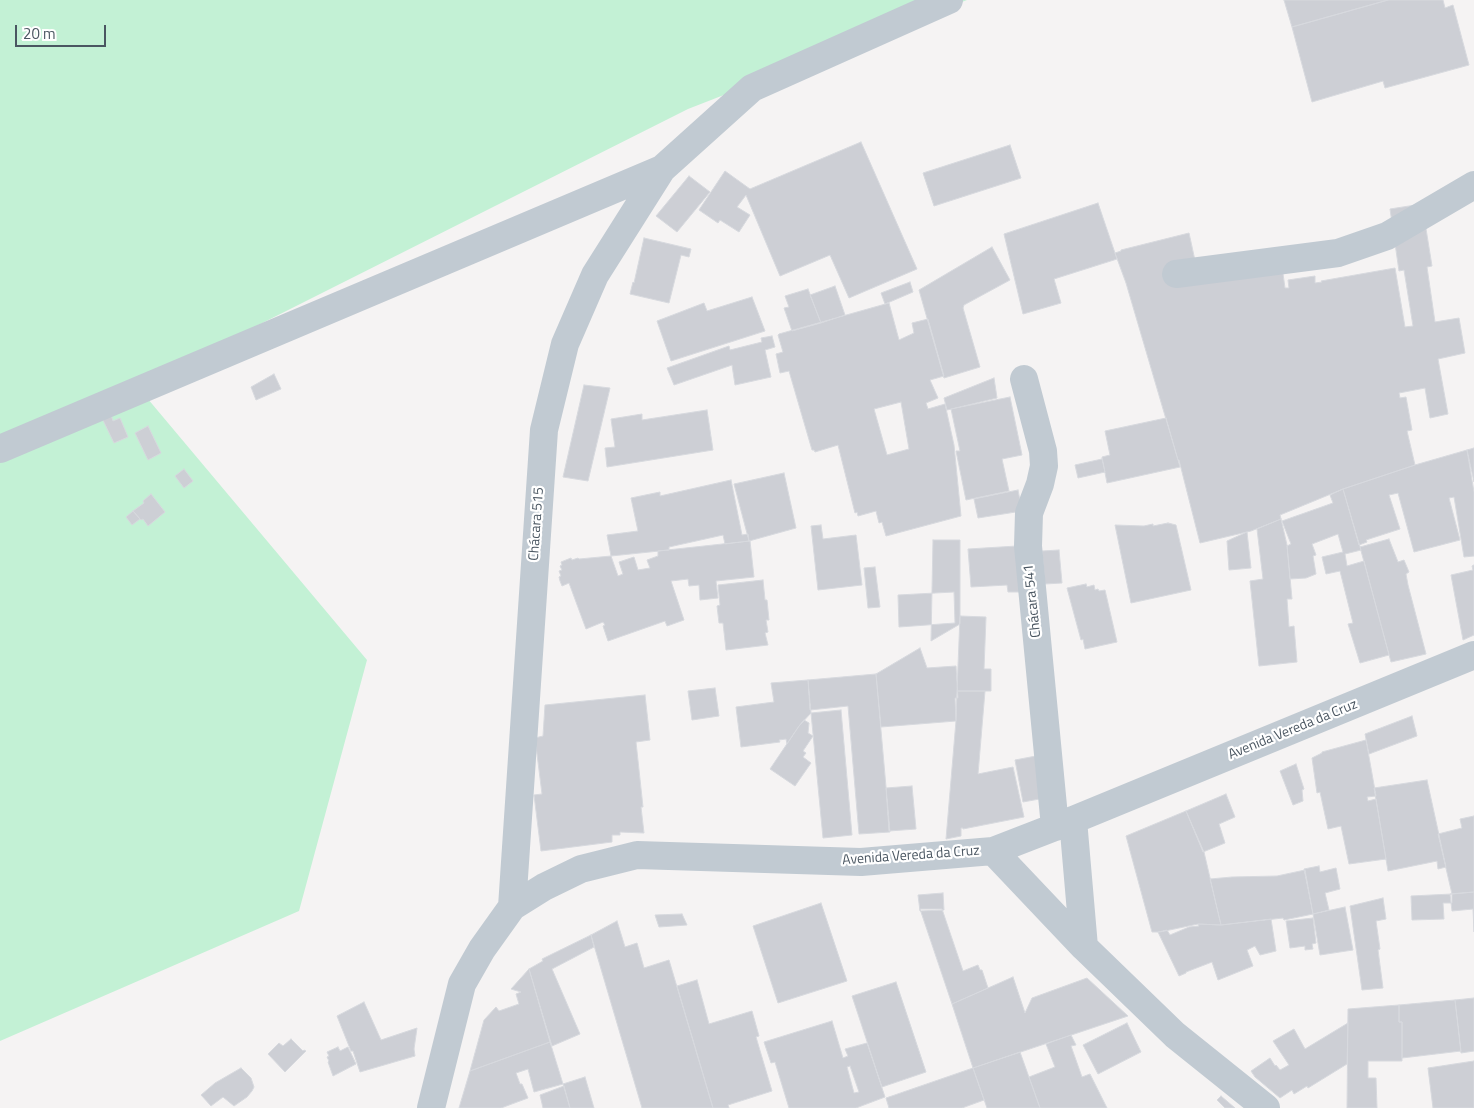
<!DOCTYPE html>
<meta charset="utf-8">
<style>
body{margin:0}
#map{position:relative;width:1474px;height:1108px;overflow:hidden;background:#f5f3f3;font-family:"Titillium Web",sans-serif}
canvas{display:block}
.scale{position:absolute;left:15px;top:25px;width:91px;height:22px;box-sizing:border-box;border:2px solid #4a5661;border-top:0;padding-left:6px;font-size:15px;line-height:18px;white-space:nowrap;color:#4a5661;-webkit-text-stroke:4px #fff;paint-order:stroke}
</style>
<div id="map">
<canvas width="1474" height="1108"></canvas>
<div class="scale">20 m</div>
</div>
<script>
const c = document.querySelector('canvas').getContext('2d');
c.lineJoin = 'round';
function fillPath(path, color) { c.fillStyle = color; c.fill(path, 'evenodd'); }
const toPath = rows => new Path2D(rows.map(r => 'M' + r).join(''));
function trace(path, color, width, dash) { c.strokeStyle = color; c.lineWidth = width; c.lineCap = dash ? 'butt' : 'round'; c.setLineDash(dash || []); c.stroke(path); }
function drawText(font, color, halo, rows, align = 'center') {
  c.font = font + ' "Titillium Web",sans-serif'; c.lineWidth = 4.5; c.setLineDash([]); c.textBaseline = 'middle'; c.strokeStyle = halo; c.fillStyle = color; for (const [text, x, y, turn = 0] of rows) {
    c.save(); c.translate(x, y); c.rotate((+turn || 0) * Math.PI / 180); c.textAlign = isNaN(turn) ? turn : align; if (halo) c.strokeText(text, 0, 0); c.fillText(text, 0, 0); c.restore();
  }
}
const green = toPath([
 [0,0,967,0,688,109,137,386,367,660,299,911,0,1041]
]);
const building = toPath([
 [1284,0,1388,0,1292,27,1284,0],
 [1388,0,1443,0,1445,8,1453,5,1469,65,1385,88,1383,81,1312,102,1292,27,1388,0],
 [861,142,917,269,849,298,830,255,780,276,746,195,737,207,750,215,739,232,720,220,718,223,699,210,725,171,750,189,861,142],
 [1010,145,1021,178,934,206,923,173,1010,145],
 [689,176,710,192,677,232,656,216,689,176],
 [1098,203,1117,259,1054,279,1061,303,1023,314,1004,234,1098,203],
 [1422,204,1432,266,1427,267,1435,322,1459,318,1465,353,1438,359,1448,414,1430,418,1425,388,1399,393,1400,398,1406,397,1412,430,1407,431,1415,465,1343,489,1280,515,1281,519,1251,531,1200,543,1179,460,1178,460,1126,283,1115,253,1121,251,1121,250,1189,233,1196,265,1280,252,1285,288,1289,288,1288,280,1315,276,1315,283,1322,282,1321,281,1395,268,1405,327,1413,326,1404,270,1399,271,1390,209,1422,204],
 [644,238,691,249,689,257,681,255,669,303,630,294,633,282,634,283,644,238],
 [992,247,1010,280,964,305,963,308,980,367,944,378,919,290,992,247],
 [910,282,913,292,885,304,881,293,910,282],
 [835,286,845,315,821,323,810,295,835,286],
 [808,289,821,323,792,331,784,308,789,307,785,296,808,289],
 [752,297,765,331,671,361,657,321,704,303,707,311,752,297],
 [889,303,899,340,914,333,912,323,928,319,944,376,930,380,938,398,926,403,928,409,945,404,954,445,961,516,886,536,882,522,879,523,876,511,858,516,857,512,855,513,838,445,815,452,814,450,812,450,789,371,780,373,776,354,783,352,778,335,779,334,889,303],
 [901,402,909,449,887,455,874,409,901,402],
 [772,336,775,347,765,350,771,377,735,385,732,365,674,385,667,368,729,346,730,350,762,342,761,338,772,336],
 [274,374,281,389,256,400,251,387,274,374],
 [994,378,997,398,947,410,944,398,994,378],
 [584,385,610,388,588,481,563,477,584,385],
 [1010,397,1022,455,1002,459,1009,491,966,500,956,451,960,451,951,409,1010,397],
 [707,410,713,450,607,467,605,448,615,447,611,419,642,414,642,420,707,410],
 [111,415,113,421,120,418,128,437,114,443,102,418,111,415],
 [1166,418,1180,467,1107,483,1102,457,1110,455,1105,431,1166,418],
 [148,426,161,453,148,460,135,433,148,426],
 [1474,448,1474,482,1467,450,1474,448],
 [1467,450,1474,492,1474,556,1464,557,1454,497,1449,498,1460,540,1414,552,1398,493,1389,495,1400,529,1366,540,1367,542,1359,545,1343,489,1415,465,1467,450],
 [1102,459,1105,472,1078,478,1075,465,1102,459],
 [184,469,193,481,184,488,175,476,184,469],
 [784,473,796,528,749,541,734,484,784,473],
 [731,480,742,535,748,534,749,541,725,544,723,535,669,547,669,550,611,556,607,535,638,531,631,498,660,492,660,496,731,480],
 [1343,489,1361,550,1345,554,1347,566,1364,561,1389,655,1360,663,1348,624,1353,623,1340,571,1326,574,1322,557,1343,552,1338,534,1312,544,1316,555,1313,556,1316,574,1306,578,1290,579,1287,546,1291,544,1282,521,1333,503,1330,495,1343,489],
 [1018,490,1022,511,978,518,974,499,1018,490],
 [151,494,165,512,148,526,143,519,141,520,133,511,144,503,143,501,151,494],
 [133,511,140,519,132,525,126,517,133,511],
 [1281,519,1287,545,1292,599,1287,599,1289,627,1294,626,1297,662,1259,666,1250,581,1263,579,1257,529,1281,519],
 [1168,523,1176,525,1191,590,1131,603,1115,525,1144,526,1153,524,1153,526,1168,523],
 [821,525,823,539,856,535,862,585,818,590,811,526,821,525],
 [1247,532,1251,568,1229,570,1227,541,1247,532],
 [1389,539,1398,562,1404,560,1409,572,1406,574,1408,585,1426,654,1391,662,1360,547,1389,539],
 [933,540,960,540,960,624,931,641,933,540],
 [750,541,754,577,716,581,718,598,700,600,699,585,689,586,688,579,671,581,684,620,667,626,665,621,608,641,603,626,605,625,603,622,586,629,569,583,562,586,560,581,559,577,561,576,559,571,562,570,560,566,562,565,561,562,571,558,572,560,578,558,579,559,611,556,618,576,623,574,619,562,634,557,638,570,650,568,647,560,658,556,658,551,750,541],
 [1017,546,1028,592,1008,592,1007,585,971,587,968,549,1017,546],
 [1059,550,1062,583,1045,584,1042,551,1059,550],
 [1474,565,1474,635,1463,640,1451,575,1473,570,1472,566,1474,565],
 [875,567,880,607,868,608,864,568,875,567],
 [763,580,765,600,767,600,769,620,766,620,768,632,765,633,768,645,726,650,723,623,719,623,717,606,720,605,718,585,763,580],
 [1086,584,1087,587,1094,585,1095,590,1098,589,1099,591,1105,590,1117,642,1085,649,1083,639,1081,640,1067,588,1086,584],
 [954,592,955,623,899,627,898,595,954,592],
 [960,616,986,617,984,669,991,669,991,691,957,691,960,616],
 [920,648,927,668,956,666,958,698,955,698,956,721,881,727,876,674,920,648],
 [876,674,890,832,859,834,848,706,810,710,808,680,876,674],
 [808,680,811,713,799,726,787,744,786,739,779,740,780,742,741,747,736,707,774,702,771,683,808,680],
 [715,688,719,716,692,720,688,691,715,688],
 [957,691,985,691,978,774,1013,767,1024,817,963,829,963,828,961,828,961,836,946,839,956,721,957,691],
 [645,695,650,740,636,742,643,807,641,807,644,833,620,832,620,835,612,835,612,842,541,851,534,795,542,794,535,738,543,736,545,705,645,695],
 [841,710,852,835,823,838,811,713,841,710],
 [1412,716,1417,736,1369,754,1365,734,1412,716],
 [804,720,809,723,808,733,813,736,803,751,806,753,803,757,811,763,795,786,770,769,799,726,804,720],
 [1366,740,1376,796,1367,797,1368,801,1376,799,1386,859,1349,864,1341,826,1328,829,1320,792,1317,793,1312,758,1322,753,1322,752,1366,740],
 [1036,756,1045,798,1023,802,1015,760,1036,756],
 [1296,764,1304,789,1302,790,1303,801,1293,805,1280,771,1296,764],
 [1427,780,1446,867,1438,869,1437,861,1388,871,1374,788,1427,780],
 [912,786,916,829,889,831,886,788,912,786],
 [1226,794,1235,817,1219,824,1225,843,1203,852,1186,811,1226,794],
 [1186,811,1204,852,1221,925,1198,924,1160,932,1152,932,1126,836,1186,811],
 [1474,816,1474,892,1452,894,1438,834,1462,828,1460,819,1474,816],
 [1319,866,1320,872,1336,868,1340,889,1325,893,1329,910,1313,914,1304,869,1319,866],
 [1305,870,1313,914,1284,920,1283,918,1221,925,1210,879,1232,877,1277,876,1305,870],
 [1474,892,1474,932,1473,909,1452,911,1450,894,1474,892],
 [943,893,944,910,920,911,918,895,943,893],
 [1452,894,1452,903,1443,903,1444,919,1412,920,1411,896,1452,894],
 [1383,898,1386,919,1376,921,1380,949,1378,950,1383,988,1362,990,1350,906,1383,898],
 [821,903,847,981,778,1003,753,926,821,903],
 [1345,907,1353,950,1320,955,1313,914,1345,907],
 [920,909,942,909,963,971,978,965,980,970,982,970,988,988,952,1004,920,909],
 [682,914,687,925,659,927,655,915,682,914],
 [1313,918,1316,943,1312,944,1313,949,1305,950,1305,946,1290,948,1286,921,1313,918],
 [1271,919,1276,951,1260,955,1255,946,1247,950,1253,966,1218,980,1212,962,1186,972,1186,973,1179,976,1158,932,1167,930,1170,935,1189,927,1199,926,1198,924,1221,925,1271,919],
 [617,921,625,947,637,943,644,968,669,960,713,1108,642,1108,591,935,617,921],
 [591,935,594,947,552,969,580,1034,552,1046,529,969,543,961,542,959,591,935],
 [529,969,550,1042,470,1071,484,1020,496,1007,499,1011,519,1004,516,994,521,992,511,989,529,969],
 [1013,977,1025,1013,1032,998,1087,978,1128,1016,973,1068,952,1004,1013,977],
 [697,980,709,1024,752,1011,759,1036,756,1037,772,1091,728,1105,729,1108,713,1108,677,986,697,980],
 [896,982,926,1072,882,1087,852,996,896,982],
 [1474,998,1474,1051,1461,1053,1455,1000,1474,998],
 [1455,1000,1461,1051,1402,1058,1402,1022,1399,1022,1399,1005,1455,1000],
 [364,1002,381,1040,417,1028,414,1049,415,1056,360,1072,353,1051,351,1051,337,1016,364,1002],
 [1399,1005,1399,1022,1402,1022,1402,1061,1368,1061,1368,1078,1376,1078,1377,1108,1347,1108,1348,1009,1399,1005],
 [832,1021,843,1058,848,1056,845,1049,867,1043,885,1097,856,1108,789,1108,775,1062,771,1063,764,1042,832,1021],
 [850,1066,859,1092,854,1093,847,1067,850,1066],
 [1127,1023,1141,1052,1098,1074,1083,1045,1127,1023],
 [1348,1023,1347,1064,1308,1088,1307,1086,1294,1094,1292,1090,1280,1098,1255,1077,1251,1071,1270,1058,1275,1066,1276,1065,1280,1070,1289,1065,1273,1041,1294,1029,1305,1049,1348,1023],
 [1071,1035,1076,1045,1071,1046,1082,1077,1090,1074,1107,1108,1040,1108,1029,1077,1055,1067,1046,1044,1071,1035],
 [291,1039,303,1051,304,1050,306,1051,285,1072,268,1054,279,1043,283,1046,291,1039],
 [550,1042,563,1084,534,1092,528,1069,516,1073,520,1084,522,1084,528,1098,501,1108,459,1108,470,1071,550,1042],
 [338,1047,340,1051,348,1047,356,1064,333,1076,328,1062,329,1061,327,1057,329,1056,327,1052,338,1047],
 [1020,1052,1040,1108,987,1108,973,1068,1020,1052],
 [1474,1061,1474,1108,1433,1108,1428,1068,1474,1061],
 [241,1068,251,1078,254,1087,252,1091,247,1097,234,1106,223,1097,211,1106,201,1095,215,1083,241,1068],
 [973,1068,984,1100,962,1108,889,1108,886,1098,973,1068],
 [585,1077,594,1108,570,1108,563,1084,585,1077],
 [564,1086,570,1108,543,1108,540,1095,564,1086],
 [1221,1096,1235,1108,1225,1108,1217,1100,1221,1096]
]);
const minor = toPath([
 [1176,274,1338,253,1387,236,1474,185],
 [1024,379,1043,451,1044,466,1040,484,1029,513,1028,546,1055,827],
 [0,449,662,169,752,88,949,0],
 [1073,820,1084,947],
 [993,851,1084,947,1175,1035,1266,1108],
 [512,907,544,430,565,344,595,275,662,169],
 [431,1108,462,984,482,949,512,907,544,887,581,869,637,855,861,862,993,851,1073,820,1474,655]
]);
const streetNames = [
 ["Chácara 515",537,524,-86],
 ["Chácara 541",1033,601,-96],
 ["Avenida Vereda da Cruz",1293,730,-22],
 ["Avenida Vereda da Cruz",911,856,-4]
];
fillPath(green, '#c3f1d5');
fillPath(building, '#cdcfd5');
trace(building, '#d7d9de', 1);
trace(minor, '#c1cad2', 28);
drawText('14px', '#4a5661', '#fff', streetNames);
</script>
